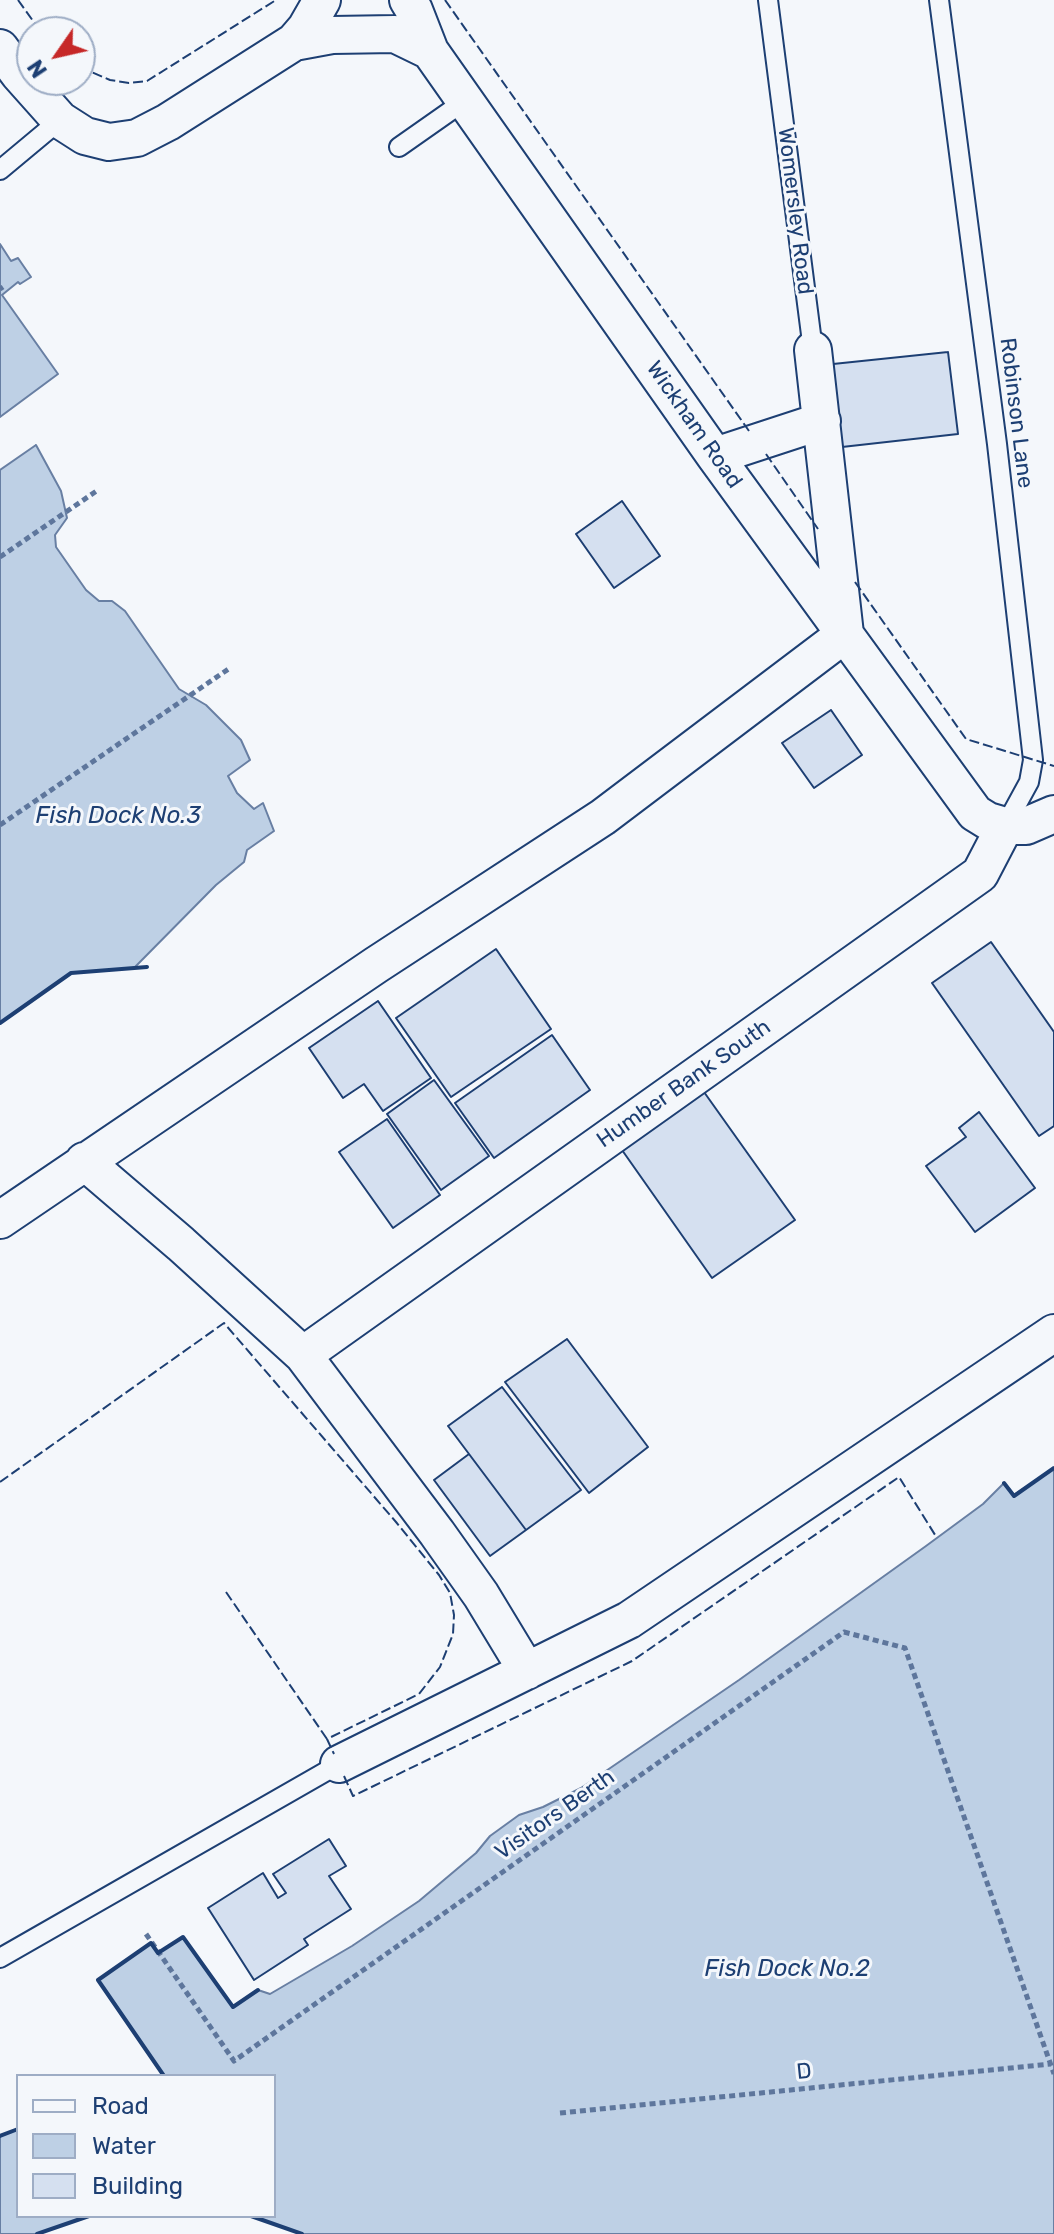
<!DOCTYPE html>
<style>
body{margin:0}
#map{position:relative;width:1054px;height:2234px;overflow:hidden;background:#f4f7fb;font-family:Rubik,sans-serif}
canvas{display:block}
.legend{position:absolute;left:16px;top:2074px;width:260px;height:144px;box-sizing:border-box;background:#f4f7fb;border:2px solid #9eadc5;margin:0;padding:10px 14px;list-style:none;font-size:24px;color:#1d3f73}
.legend li{display:flex;align-items:center;gap:16px;height:40px}
.legend b{width:40px;border:2px solid #9eadc5}
.north{position:absolute;left:16px;top:16px;width:80px;height:80px;box-sizing:border-box;background:#f4f7fb;border:2px solid #9eadc5;border-radius:50%;rotate:236deg;font-size:22px;font-weight:700;line-height:32px;text-align:center;color:#1d3f73}
.north::after{content:'';display:block;margin:auto;width:28px;height:36px;background:#c62828;clip-path:polygon(50% 0,100% 100%,50% 72%,0 100%)}
</style>
<div id="map">
<canvas width="1054" height="2234"></canvas>
<ul class="legend">
<li><b style="height:10px;background:#f4f7fb"></b>Road</li>
<li><b style="height:22px;background:#bed0e5"></b>Water</li>
<li><b style="height:22px;background:#d5e0f0"></b>Building</li>
</ul>
<div class="north">N</div>
</div>
<script>
const c = document.querySelector('canvas').getContext('2d');
c.lineJoin = 'round';
function fillPath(path, color) { c.fillStyle = color; c.fill(path, 'evenodd'); }
const toPath = rows => new Path2D(rows.map(r => 'M' + r).join(''));
function trace(path, color, width, dash) { c.strokeStyle = color; c.lineWidth = width; c.lineCap = dash ? 'butt' : 'round'; c.setLineDash(dash || []); c.stroke(path); }
function drawText(font, color, halo, rows, align = 'center') {
  c.font = font + ' Rubik,sans-serif'; c.lineWidth = 6; c.setLineDash([]); c.textBaseline = 'middle'; c.strokeStyle = halo; c.fillStyle = color; for (const [text, x, y, turn = 0] of rows) {
    c.save(); c.translate(x, y); c.rotate((+turn || 0) * Math.PI / 180); c.textAlign = isNaN(turn) ? turn : align; if (halo) c.strokeText(text, 0, 0); c.fillText(text, 0, 0); c.restore();
  }
}
const water = toPath([
 [0,244,11,261,18,258,31,277,20,284,18,282,2,295,58,374,0,417,0,244],
 [36,445,61,491,67,518,55,535,56,547,86,590,99,601,112,601,125,611,179,689,206,705,241,740,250,760,228,776,237,793,254,809,263,803,274,831,247,850,244,862,216,885,134,968,71,973,0,1023,0,470,36,445],
 [1054,1468,1054,2234,302,2234,251,2216,274,2216,274,2076,164,2076,98,1980,151,1943,158,1953,183,1937,233,2007,258,1990,270,1994,352,1946,419,1901,476,1853,490,1836,519,1815,543,1807,581,1788,739,1680,926,1546,983,1504,1004,1483,1014,1495,1054,1468],
 [18,2129,18,2216,89,2216,37,2234,0,2234,0,2136,18,2129]
]);
const building = toPath([
 [948,352,958,434,842,447,833,364,948,352],
 [622,501,660,556,614,588,576,534,622,501],
 [831,710,862,755,814,788,782,743,831,710],
 [991,942,1054,1032,1054,1126,1039,1136,932,983,991,942],
 [496,949,551,1029,451,1097,396,1018,496,949],
 [378,1001,431,1078,383,1111,364,1084,343,1098,309,1048,378,1001],
 [552,1035,590,1090,494,1158,455,1103,552,1035],
 [434,1080,489,1156,441,1190,387,1114,434,1080],
 [704,1092,795,1220,712,1278,622,1150,704,1092],
 [979,1112,1035,1188,975,1232,926,1166,966,1137,959,1128,979,1112],
 [387,1119,440,1195,393,1228,339,1152,387,1119],
 [567,1339,648,1447,589,1493,505,1382,567,1339],
 [502,1387,581,1490,526,1530,448,1426,502,1387],
 [469,1454,526,1530,490,1556,434,1480,469,1454],
 [329,1839,346,1866,329,1876,351,1909,304,1939,308,1945,254,1980,208,1908,263,1873,278,1898,286,1893,273,1874,329,1839]
]);
const path = toPath([
 [0,289,3,287],
 [0,557,98,490],
 [0,825,230,668],
 [146,1934,234,2061,844,1632,905,1648,1054,2074],
 [560,2113,1051,2064]
]);
const lane = toPath([
 [768,0,813,350],
 [939,0,997,444,1033,760,1029,782,1005,826],
 [399,147,466,100],
 [0,170,60,120],
 [0,1958,339,1764]
]);
const street = toPath([
 [408,0,414,10,430,51,715,456,975,813,988,821,1005,826,1026,826,1054,814],
 [294,42,332,35,395,34,430,51],
 [0,48,19,74,60,120,85,136,109,142,137,138,168,122,294,42,306,28,322,0],
 [715,456,822,421],
 [84,1161,181,1244,303,1355,437,1533,481,1595,527,1671],
 [0,1220,376,965,603,817,845,634,813,350],
 [303,1355,980,874,1005,826],
 [339,1764,629,1620,1054,1333]
]);
const fence = toPath([
 [18,0,41,32],
 [445,0,749,431],
 [80,67,110,80,129,83,147,81,276,0],
 [766,454,818,529],
 [855,582,966,739,1054,766],
 [0,1482,224,1323,396,1522,439,1575,450,1593,454,1615,453,1634,440,1667,419,1694,327,1739,334,1754],
 [226,1592,327,1739],
 [344,1776,353,1796,632,1661,899,1477,937,1538]
]);
const wall = toPath([
 [0,1023,71,973,147,967],
 [1004,1483,1014,1496,1054,1468],
 [164,2076,98,1980,151,1943,158,1953,183,1937,233,2007,258,1990],
 [0,2136,18,2129],
 [251,2216,302,2234],
 [37,2234,89,2216]
]);
const streetNames = [
 ["Womersley Road",795,211,83],
 ["Robinson Lane",1016,413,83],
 ["Wickham Road",694,425,55],
 ["Humber Bank South",684,1084,-35],
 ["Visitors Berth",555,1815,-35],
 ["D",804,2072,-6]
];
const waterNames = [
 ["Fish Dock No.3",118,816],
 ["Fish Dock No.2",787,1969]
];
fillPath(water, '#bed0e5');
trace(water, '#687fa3', 2);
fillPath(building, '#d5e0f0');
trace(building, '#1d3f73', 2);
trace(lane, '#1d3f73', 22);
trace(street, '#1d3f73', 40);
trace(path, '#5e769c', 5, [6, 4]);
trace(lane, '#f4f7fb', 18);
trace(street, '#f4f7fb', 36);
trace(fence, '#1d3f73', 2, [10, 4]);
trace(wall, '#1d3f73', 4);
drawText('22px', '#1d3f73', '#f4f7fb', streetNames);
drawText('italic 24px', '#1d3f73', '#f4f7fb', waterNames);
</script>
